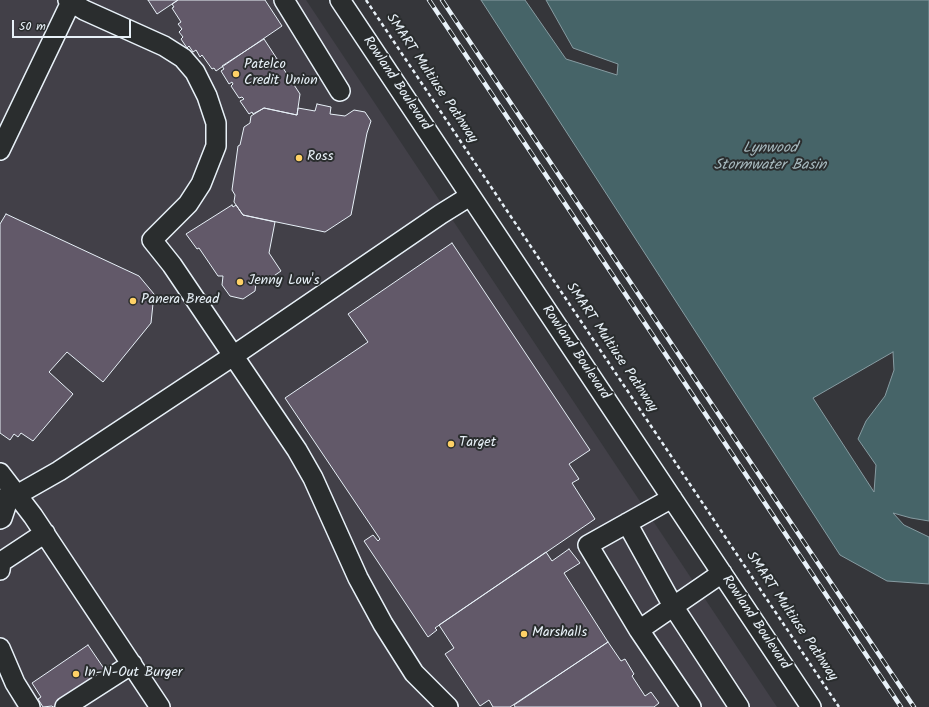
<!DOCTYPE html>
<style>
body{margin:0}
#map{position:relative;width:929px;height:707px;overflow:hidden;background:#35363a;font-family:Kalam,sans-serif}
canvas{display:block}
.scale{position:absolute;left:12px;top:20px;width:119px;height:18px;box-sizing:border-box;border:2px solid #e8f1f8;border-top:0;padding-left:5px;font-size:12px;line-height:14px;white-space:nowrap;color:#e8f1f8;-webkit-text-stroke:3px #2a2d2e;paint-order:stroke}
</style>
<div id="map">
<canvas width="929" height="707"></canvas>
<div class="scale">50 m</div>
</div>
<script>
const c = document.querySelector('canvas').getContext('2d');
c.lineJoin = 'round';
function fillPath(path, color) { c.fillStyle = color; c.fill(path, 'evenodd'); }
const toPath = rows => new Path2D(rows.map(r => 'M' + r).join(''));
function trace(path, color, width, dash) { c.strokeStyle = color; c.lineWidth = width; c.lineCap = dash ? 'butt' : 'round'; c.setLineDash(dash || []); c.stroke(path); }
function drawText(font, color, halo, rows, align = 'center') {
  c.font = font + ' Kalam,sans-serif'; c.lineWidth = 4; c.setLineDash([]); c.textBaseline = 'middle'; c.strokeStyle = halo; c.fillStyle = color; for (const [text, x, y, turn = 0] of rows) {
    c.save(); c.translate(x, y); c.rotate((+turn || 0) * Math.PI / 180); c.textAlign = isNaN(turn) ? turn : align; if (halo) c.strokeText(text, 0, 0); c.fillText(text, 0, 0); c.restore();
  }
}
const built = toPath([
 [0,0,306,0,777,707,15,707,0,674]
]);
const water = toPath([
 [481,0,525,0,566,59,617,75,618,64,573,48,546,0,929,0,929,521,911,518,893,513,904,525,929,537,929,584,887,581,840,555,481,0],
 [893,352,894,370,885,396,866,421,858,439,876,465,874,492,813,398,893,352]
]);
const building = toPath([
 [148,0,178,0,157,14,148,0],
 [178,0,265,0,282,26,216,71,214,68,212,69,202,55,200,57,196,50,193,52,189,46,187,48,181,39,183,37,179,32,182,29,178,24,181,22,172,8,174,7,172,4,178,0],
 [264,39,300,94,297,115,264,108,253,114,252,112,249,114,240,101,244,99,242,97,239,98,231,86,233,84,232,82,229,84,221,71,224,69,222,66,264,39],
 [317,104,331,107,330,114,345,116,354,110,365,112,371,121,367,133,351,215,325,232,243,215,234,202,235,195,232,190,238,146,240,145,244,127,250,123,251,116,264,108,297,115,298,108,315,111,317,104],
 [232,205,233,207,236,205,243,215,275,222,269,253,281,271,262,284,256,283,255,291,243,299,230,296,222,285,223,276,218,276,199,248,197,249,186,234,232,205],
 [6,214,139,276,154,294,151,323,103,382,67,352,49,372,73,394,33,441,21,433,18,437,14,434,10,440,0,433,0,224,6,214],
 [452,243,590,450,569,464,579,479,572,483,595,519,435,628,437,630,428,637,364,541,373,535,378,541,380,539,285,398,368,342,348,314,452,243],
 [569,549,580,563,564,573,608,642,510,707,493,707,489,700,480,706,445,654,454,648,439,625,546,552,552,561,569,549],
 [608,642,621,661,625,659,634,674,632,676,645,696,651,692,659,703,654,707,515,707,514,705,608,642],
 [88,645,107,673,78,707,53,707,52,706,43,707,38,699,41,697,32,683,88,645]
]);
const path = toPath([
 [366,0,839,707]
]);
const minor = toPath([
 [68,0,84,10,164,46,183,58,195,72,207,96,216,123,216,146,201,184,188,204,152,240,172,265,297,450,313,478,358,578,383,624,414,673,448,707],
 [284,0,340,91],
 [340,0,811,707],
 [0,150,71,2],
 [0,473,33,516,160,707],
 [672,498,588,545,639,630,722,573],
 [0,499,8,500,59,471,233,356,441,214,470,196],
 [0,519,2,518,8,500],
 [627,523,673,606,739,707],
 [0,570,1,562,45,533],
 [639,630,691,707],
 [0,648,15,683,30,707],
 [65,707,132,664]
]);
const rail = toPath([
 [429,0,901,707],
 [442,0,914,707]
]);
const markers = [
 [236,74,4,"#ffd166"],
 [299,158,4,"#ffd166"],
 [240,282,4,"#ffd166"],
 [133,301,4,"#ffd166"],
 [451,444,4,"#ffd166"],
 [524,634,4,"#ffd166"],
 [76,674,4,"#ffd166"]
];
const poiNames = [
 ["Patelco",244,66],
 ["Credit Union",244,82],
 ["Ross",307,158],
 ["Jenny Low's",248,282],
 ["Panera Bread",141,301],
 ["Target",459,444],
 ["Marshalls",532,634],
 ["In-N-Out Burger",84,674]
];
const streetNames = [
 ["SMART Multiuse Pathway",431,79,56],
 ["Rowland Boulevard",396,84,56],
 ["SMART Multiuse Pathway",611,348,56],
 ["Rowland Boulevard",575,353,56],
 ["SMART Multiuse Pathway",791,617,56],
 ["Rowland Boulevard",755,623,56]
];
const waterNames = [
 ["Lynwood",770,149],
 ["Stormwater Basin",770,166]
];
fillPath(built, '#424048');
fillPath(water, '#466468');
trace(water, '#879ca2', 1);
fillPath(building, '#625969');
trace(building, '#e8f1f8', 1);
trace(minor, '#e8f1f8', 22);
trace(path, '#e8f1f8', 2.5, [4, 3]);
trace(minor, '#2a2d2e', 19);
trace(rail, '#e8f1f8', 4.5);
trace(rail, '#2a2d2e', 3, [9]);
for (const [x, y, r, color] of markers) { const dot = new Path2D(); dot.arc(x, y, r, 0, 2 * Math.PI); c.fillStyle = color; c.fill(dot); trace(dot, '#2a2d2e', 1.5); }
drawText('14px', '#e8f1f8', '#2a2d2e', poiNames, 'left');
drawText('14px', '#e8f1f8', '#2a2d2e', streetNames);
drawText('italic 15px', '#a7b9be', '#2a2d2e', waterNames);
</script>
